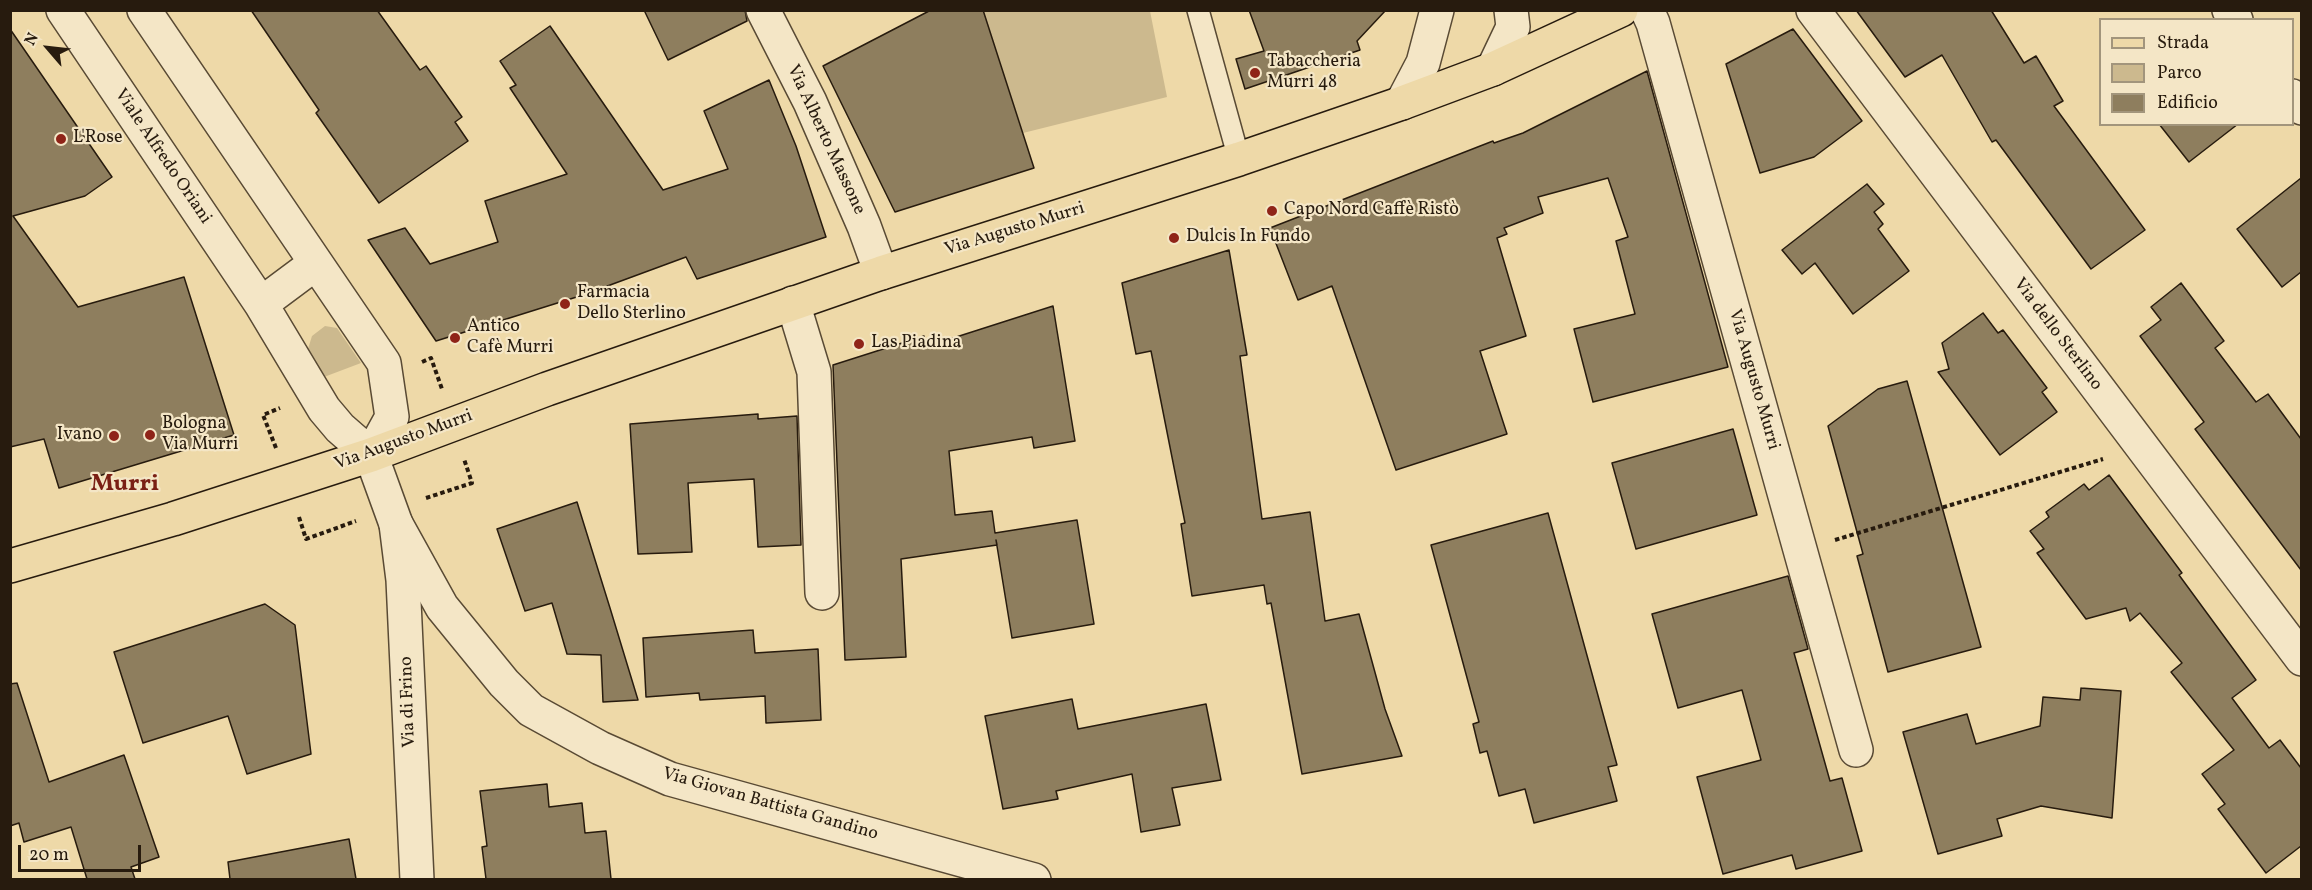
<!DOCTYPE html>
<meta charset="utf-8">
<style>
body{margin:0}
#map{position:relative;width:2312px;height:890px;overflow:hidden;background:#eed9a8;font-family:Vollkorn,serif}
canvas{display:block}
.frame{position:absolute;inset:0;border:12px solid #271b0e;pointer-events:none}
.legend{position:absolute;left:2099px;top:18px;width:195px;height:108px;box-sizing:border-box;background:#f4e6c6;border:2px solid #a2957c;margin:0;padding:8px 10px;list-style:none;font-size:18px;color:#271b0e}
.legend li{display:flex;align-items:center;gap:12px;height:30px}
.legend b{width:30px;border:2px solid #a2957c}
.north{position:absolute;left:18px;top:18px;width:60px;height:60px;-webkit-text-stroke:4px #f4e6c6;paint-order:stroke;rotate:298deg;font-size:16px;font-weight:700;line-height:24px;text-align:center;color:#271b0e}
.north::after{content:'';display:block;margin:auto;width:21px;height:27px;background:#271b0e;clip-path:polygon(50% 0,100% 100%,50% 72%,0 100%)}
.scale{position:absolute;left:18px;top:845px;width:123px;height:27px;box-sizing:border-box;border:3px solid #271b0e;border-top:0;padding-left:8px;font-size:18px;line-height:21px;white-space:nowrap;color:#271b0e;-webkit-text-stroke:4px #f4e6c6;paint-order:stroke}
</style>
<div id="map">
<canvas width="2312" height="890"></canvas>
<div class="frame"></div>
<ul class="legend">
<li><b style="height:8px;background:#eed9a8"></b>Strada</li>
<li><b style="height:16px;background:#ccb98e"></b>Parco</li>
<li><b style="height:16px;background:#8e7e5e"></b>Edificio</li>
</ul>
<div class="north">N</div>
<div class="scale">20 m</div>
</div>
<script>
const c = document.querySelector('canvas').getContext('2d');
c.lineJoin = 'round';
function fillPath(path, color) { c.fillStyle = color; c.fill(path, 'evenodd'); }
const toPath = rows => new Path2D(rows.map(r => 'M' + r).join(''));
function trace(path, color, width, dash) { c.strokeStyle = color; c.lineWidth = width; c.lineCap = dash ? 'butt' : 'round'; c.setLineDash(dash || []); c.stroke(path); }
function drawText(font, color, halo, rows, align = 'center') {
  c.font = font + ' Vollkorn,serif'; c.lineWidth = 4.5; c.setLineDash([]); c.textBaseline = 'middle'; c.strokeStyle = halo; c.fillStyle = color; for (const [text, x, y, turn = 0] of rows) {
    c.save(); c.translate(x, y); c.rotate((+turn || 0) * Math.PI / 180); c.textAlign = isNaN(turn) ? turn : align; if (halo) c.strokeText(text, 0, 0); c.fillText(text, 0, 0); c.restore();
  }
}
const green = toPath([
 [983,11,1150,11,1167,97,1023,133],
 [325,326,337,328,361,363,324,377,308,349,312,336]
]);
const building = toPath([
 [251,10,377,10,420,70,426,66,462,117,455,122,468,141,379,203,316,113,319,110,251,10],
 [644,10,745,10,747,21,668,60,644,10],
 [931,10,983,10,1034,168,895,212,823,66,931,10],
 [1249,10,1386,10,1357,41,1360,50,1245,89,1236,59,1264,51,1249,10],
 [1856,10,1991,10,2024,63,2036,56,2063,101,2054,106,2145,230,2091,269,1996,140,1992,142,1942,55,1905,77,1856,10],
 [550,26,663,190,728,169,704,111,769,80,796,146,826,237,697,279,686,257,583,295,436,341,368,240,405,228,430,264,498,242,485,201,567,174,510,88,516,85,500,61,550,26],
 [10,29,112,177,85,196,13,216,78,307,184,277,234,435,59,488,44,439,10,447,10,29],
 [1793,29,1862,121,1814,157,1760,173,1726,64,1793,29],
 [1647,71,1728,367,1593,402,1574,329,1635,314,1616,241,1628,237,1608,178,1538,197,1543,213,1504,228,1507,234,1497,238,1526,336,1480,351,1507,434,1396,470,1332,286,1298,300,1270,228,1493,141,1494,143,1523,133,1647,71],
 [2159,124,2238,124,2189,162,2159,124],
 [2301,178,2301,272,2282,287,2237,229,2301,178],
 [1867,184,1884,204,1874,212,1883,224,1878,229,1909,271,1853,314,1815,263,1802,274,1782,250,1867,184],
 [1229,250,1247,355,1240,356,1262,519,1310,512,1325,621,1359,614,1385,709,1402,756,1302,774,1271,603,1267,604,1264,585,1192,596,1181,524,1185,523,1151,351,1136,354,1122,283,1229,250],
 [2181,283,2224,341,2215,348,2256,402,2268,394,2301,439,2301,570,2195,429,2204,422,2140,336,2161,320,2151,307,2181,283],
 [1053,306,1075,441,1034,448,1032,437,949,451,955,515,992,511,995,533,1077,520,1094,624,1012,638,996,540,997,545,901,559,906,657,845,660,833,365,924,336,925,347,1053,306],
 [1983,313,1998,333,2003,330,2047,388,2042,392,2057,412,2000,455,1938,372,1949,369,1942,343,1983,313],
 [1907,381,1981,647,1888,672,1857,556,1863,554,1828,426,1878,389,1907,381],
 [758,414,758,419,797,416,801,545,758,547,754,479,688,483,692,552,638,554,630,424,758,414],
 [1733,429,1757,515,1636,549,1612,463,1733,429],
 [2109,475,2182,573,2179,575,2256,680,2232,698,2269,748,2280,740,2301,768,2301,846,2266,873,2218,809,2225,804,2202,774,2234,750,2171,672,2182,663,2140,613,2130,621,2126,608,2086,619,2037,553,2044,549,2030,531,2049,517,2046,512,2084,484,2089,490,2109,475],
 [577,502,610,608,638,700,603,702,601,655,567,654,552,603,525,611,497,529,577,502],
 [1548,513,1617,765,1608,767,1617,801,1534,823,1525,789,1499,796,1487,751,1480,753,1473,724,1479,722,1431,545,1548,513],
 [1788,576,1808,649,1794,653,1830,781,1842,778,1862,851,1796,869,1792,855,1723,874,1697,777,1761,760,1742,690,1678,708,1652,614,1788,576],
 [265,604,295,625,311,754,247,774,228,716,143,743,114,652,265,604],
 [753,630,755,653,818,649,821,720,766,723,765,696,700,700,699,693,646,697,643,638,753,630],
 [17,683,49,782,124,755,159,857,131,867,135,879,87,879,71,827,24,842,19,823,10,826,10,684,17,683],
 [2081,688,2121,691,2112,818,2041,806,1997,819,2002,836,1938,854,1903,732,1967,714,1976,744,2040,726,2043,697,2080,700,2081,688],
 [1072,699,1078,729,1206,704,1221,780,1172,788,1180,825,1141,832,1132,774,1056,791,1058,799,1003,809,985,716,1072,699],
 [547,784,549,807,582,803,585,833,606,831,611,879,486,879,482,847,487,846,480,791,547,784],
 [349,839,356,879,230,879,228,862,349,839]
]);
const path = toPath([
 [422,362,431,358,442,389],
 [276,448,263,415,280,408],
 [426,498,472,483,464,459],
 [299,517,306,539,356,521],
 [1835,540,2103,459]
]);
const service = toPath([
 [1198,10,1239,159]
]);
const minor = toPath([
 [763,10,810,102,864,226,881,273],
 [1647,10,1653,23,1856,750],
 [1813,10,2302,659],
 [2229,10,2236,20],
 [1493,69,1513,27,1511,10],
 [2292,96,2302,108],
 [1402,103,1423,63,1437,10],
 [793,303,814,372,822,593],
 [396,524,403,580,417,880]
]);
const tertiary = toPath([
 [63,10,261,304,324,409,340,428,371,455],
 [144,10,384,363,392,417,371,455],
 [261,304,316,263],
 [371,455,396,524,442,607,504,683,531,710,600,748,670,779,1034,880]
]);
const primary = toPath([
 [10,566,173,519,371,455,547,389,881,273,1239,159,1402,103,1493,69,1621,10]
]);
const markers = [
 [1255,73,6,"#8f2418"],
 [61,139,6,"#8f2418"],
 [1272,211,6,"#8f2418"],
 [1174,238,6,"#8f2418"],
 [565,304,6,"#8f2418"],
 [455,338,6,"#8f2418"],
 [859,344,6,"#8f2418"],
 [150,435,6,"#8f2418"],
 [114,436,6,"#8f2418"]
];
const poiNames = [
 ["Tabaccheria",1267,63],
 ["Murri 48",1267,84],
 ["L'Rose",73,139],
 ["Capo Nord Caffè Ristò",1284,211],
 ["Dulcis In Fundo",1186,238],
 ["Farmacia",577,294],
 ["Dello Sterlino",577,315],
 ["Antico",467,328],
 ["Cafè Murri",467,349],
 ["Las Piadina",871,344],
 ["Bologna",162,425],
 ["Via Murri",162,446],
 ["Ivano",102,436,"right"]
];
const streetNames = [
 ["Via Alberto Massone",825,140,65],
 ["Viale Alfredo Oriani",162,157,56],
 ["Via Augusto Murri",1015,230,-17],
 ["Via dello Sterlino",2057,335,53],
 ["Via Augusto Murri",1753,380,74],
 ["Via Augusto Murri",404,441,-20],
 ["Via di Frino",409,702,-92],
 ["Via Giovan Battista Gandino",770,805,16]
];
const districtNames = [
 ["Murri",125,486]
];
fillPath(green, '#ccb98e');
fillPath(building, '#8e7e5e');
trace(building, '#271b0e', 1.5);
trace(service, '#594a34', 24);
trace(minor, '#594a34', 36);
trace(tertiary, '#594a34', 36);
trace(primary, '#271b0e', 36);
trace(path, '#271b0e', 4, [4.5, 3]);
trace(service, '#f4e6c6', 21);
trace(minor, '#f4e6c6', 33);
trace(tertiary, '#f4e6c6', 33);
trace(primary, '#eed9a8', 33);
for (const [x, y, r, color] of markers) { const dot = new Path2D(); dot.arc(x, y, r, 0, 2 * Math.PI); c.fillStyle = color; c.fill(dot); trace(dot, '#f4e6c6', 2); }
drawText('18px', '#271b0e', '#f4e6c6', poiNames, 'left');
drawText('18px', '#271b0e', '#f4e6c6', streetNames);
drawText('bold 24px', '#7a1f14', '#f4e6c6', districtNames);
</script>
